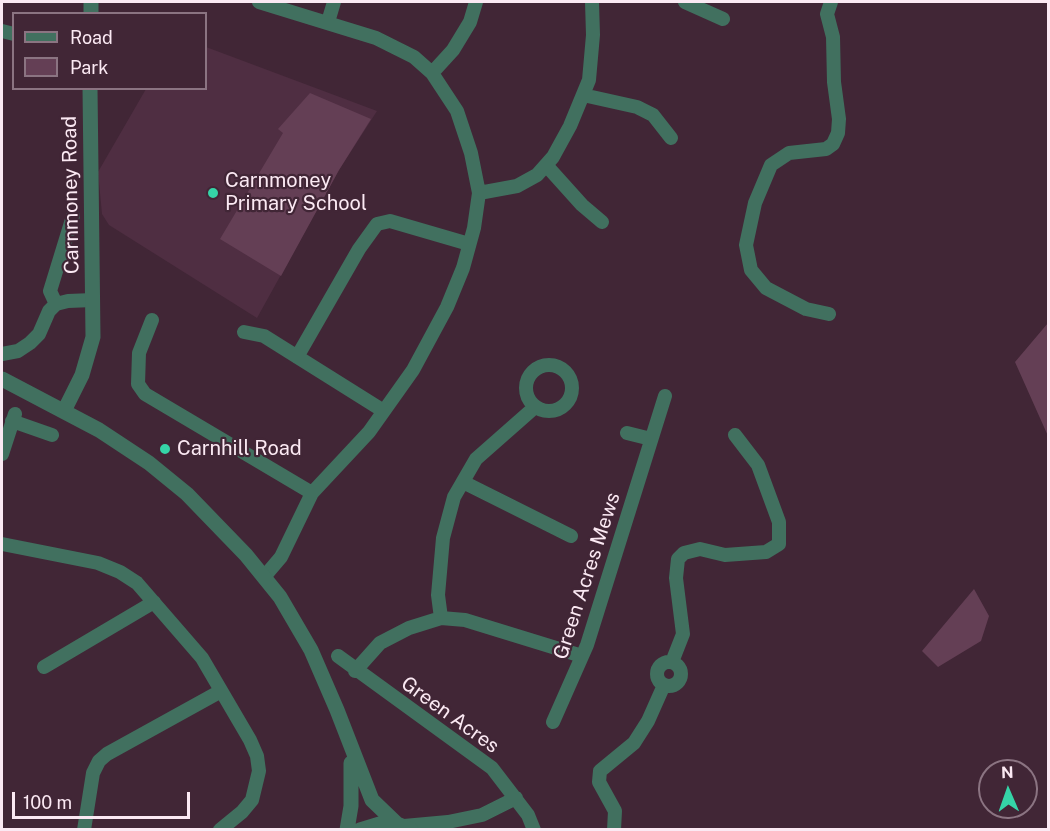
<!DOCTYPE html>
<style>
body{margin:0}
#map{position:relative;width:1050px;height:831px;overflow:hidden;background:#412636;font-family:"Public Sans",sans-serif}
canvas{display:block}
.frame{position:absolute;inset:0;border:3px solid #fbe9f3;pointer-events:none}
.legend{position:absolute;left:12px;top:12px;width:195px;height:78px;box-sizing:border-box;background:#412636;border:2px solid #8b7482;margin:0;padding:8px 10px;list-style:none;font-size:18px;color:#fbe9f3}
.legend li{display:flex;align-items:center;gap:12px;height:30px}
.legend b{width:30px;border:2px solid #8b7482}
.north{position:absolute;left:978px;top:759px;width:60px;height:60px;box-sizing:border-box;background:#412636;border:2px solid #8b7482;border-radius:50%;rotate:358deg;font-size:16px;font-weight:700;line-height:24px;text-align:center;color:#fbe9f3}
.north::after{content:'';display:block;margin:auto;width:21px;height:27px;background:#35d4a7;clip-path:polygon(50% 0,100% 100%,50% 72%,0 100%)}
.scale{position:absolute;left:12px;top:792px;width:178px;height:27px;box-sizing:border-box;border:3px solid #fbe9f3;border-top:0;padding-left:8px;font-size:18px;line-height:21px;white-space:nowrap;color:#fbe9f3;-webkit-text-stroke:4px #412636;paint-order:stroke}
</style>
<div id="map">
<canvas width="1050" height="831"></canvas>
<div class="frame"></div>
<ul class="legend">
<li><b style="height:8px;background:#41705f"></b>Road</li>
<li><b style="height:16px;background:#643f55"></b>Park</li>
</ul>
<div class="north">N</div>
<div class="scale">100 m</div>
</div>
<script>
const c = document.querySelector('canvas').getContext('2d');
c.lineJoin = 'round';
function fillPath(path, color) { c.fillStyle = color; c.fill(path, 'evenodd'); }
const toPath = rows => new Path2D(rows.map(r => 'M' + r).join(''));
function trace(path, color, width, dash) { c.strokeStyle = color; c.lineWidth = width; c.lineCap = dash ? 'butt' : 'round'; c.setLineDash(dash || []); c.stroke(path); }
function drawText(font, color, halo, rows, align = 'center') {
  c.font = font + ' "Public Sans",sans-serif'; c.lineWidth = 4.5; c.setLineDash([]); c.textBaseline = 'middle'; c.strokeStyle = halo; c.fillStyle = color; for (const [text, x, y, turn = 0] of rows) {
    c.save(); c.translate(x, y); c.rotate((+turn || 0) * Math.PI / 180); c.textAlign = isNaN(turn) ? turn : align; if (halo) c.strokeText(text, 0, 0); c.fillText(text, 0, 0); c.restore();
  }
}
const built = toPath([
 [206,47,377,111,339,170,257,318,109,225,102,214,98,172,146,89,206,88]
]);
const green = toPath([
 [310,93,371,119,339,170,281,276,220,239,283,133,278,129],
 [1048,323,1048,436,1015,362],
 [974,589,989,616,981,641,938,667,922,651]
]);
const minor = toPath([
 [259,2,376,38,414,57,432,73,457,111,471,153,479,193,474,228,463,268,447,307,413,370,369,432,312,493,281,557,264,577],
 [685,2,723,19],
 [328,22,334,2],
 [2,31,14,34],
 [432,73,453,50,470,22,476,2],
 [583,95,637,107,653,115,671,138],
 [546,165,582,205,602,222],
 [479,193,517,186,537,175,553,157,570,126,589,80,593,35,592,2],
 [56,304,50,291,73,216],
 [829,314,806,309,766,288,751,270,746,245,755,203,771,165,789,153,826,149,833,144,838,133,839,119,834,82,833,37,827,14,831,2],
 [152,320,139,353,138,384,145,394,312,493],
 [244,332,264,336,382,410],
 [2,354,18,351,30,343,39,334,49,311,56,304,68,301,93,300],
 [297,357,359,249,377,224,390,221,469,244],
 '526 388a23 23 0 1 1 46 0a23 23 0 1 1-46 0Z',
 [12,421,52,435],
 [627,433,651,439],
 [2,454,15,414],
 [463,482,571,536],
 [2,544,98,563,120,572,137,583,202,658,250,740,257,756,259,771,252,800,242,812,220,830],
 [441,618,438,595,443,538,454,497,476,459,535,407],
 [338,656,492,768,528,815,534,830],
 [672,662,683,634,676,578,678,559,684,553,700,549,725,555,766,552,779,544,779,522,758,465,735,435],
 '657 674a12 12 0 1 1 24 0a12 12 0 1 1-24 0Z',
 [44,667,154,602],
 [355,671,380,643,409,628,441,618,465,620,582,656],
 [553,722,587,645,665,396],
 [404,826,448,822,482,815,516,798],
 [84,830,93,773,99,761,107,754,221,691],
 [614,830,615,811,599,782,600,771,634,743,648,721,664,685]
]);
const tertiary = toPath([
 [91,14,91,2],
 [2,379,99,430,149,463,187,494,246,555,280,597,311,650,337,710,372,800,397,824],
 [64,411,82,375,93,337,90,88],
 [347,830,351,806,351,763],
 [360,830,383,823,397,824,411,830]
]);
const markers = [
 [213,193,6,"#35d4a7"],
 [165,449,6,"#35d4a7"]
];
const poiNames = [
 ["Carnmoney",225,181],
 ["Primary School",225,204],
 ["Carnhill Road",177,449]
];
const streetNames = [
 ["Carnmoney Road",71,195,-91],
 ["Green Acres Mews",587,576,-72],
 ["Green Acres",450,715,36]
];
fillPath(built, '#4f2e42');
fillPath(green, '#643f55');
trace(minor, '#41705f', 14);
trace(tertiary, '#41705f', 15);
for (const [x, y, r, color] of markers) { const dot = new Path2D(); dot.arc(x, y, r, 0, 2 * Math.PI); c.fillStyle = color; c.fill(dot); trace(dot, '#412636', 2); }
drawText('20px', '#fbe9f3', '#412636', poiNames, 'left');
drawText('20px', '#fbe9f3', '#412636', streetNames);
</script>
